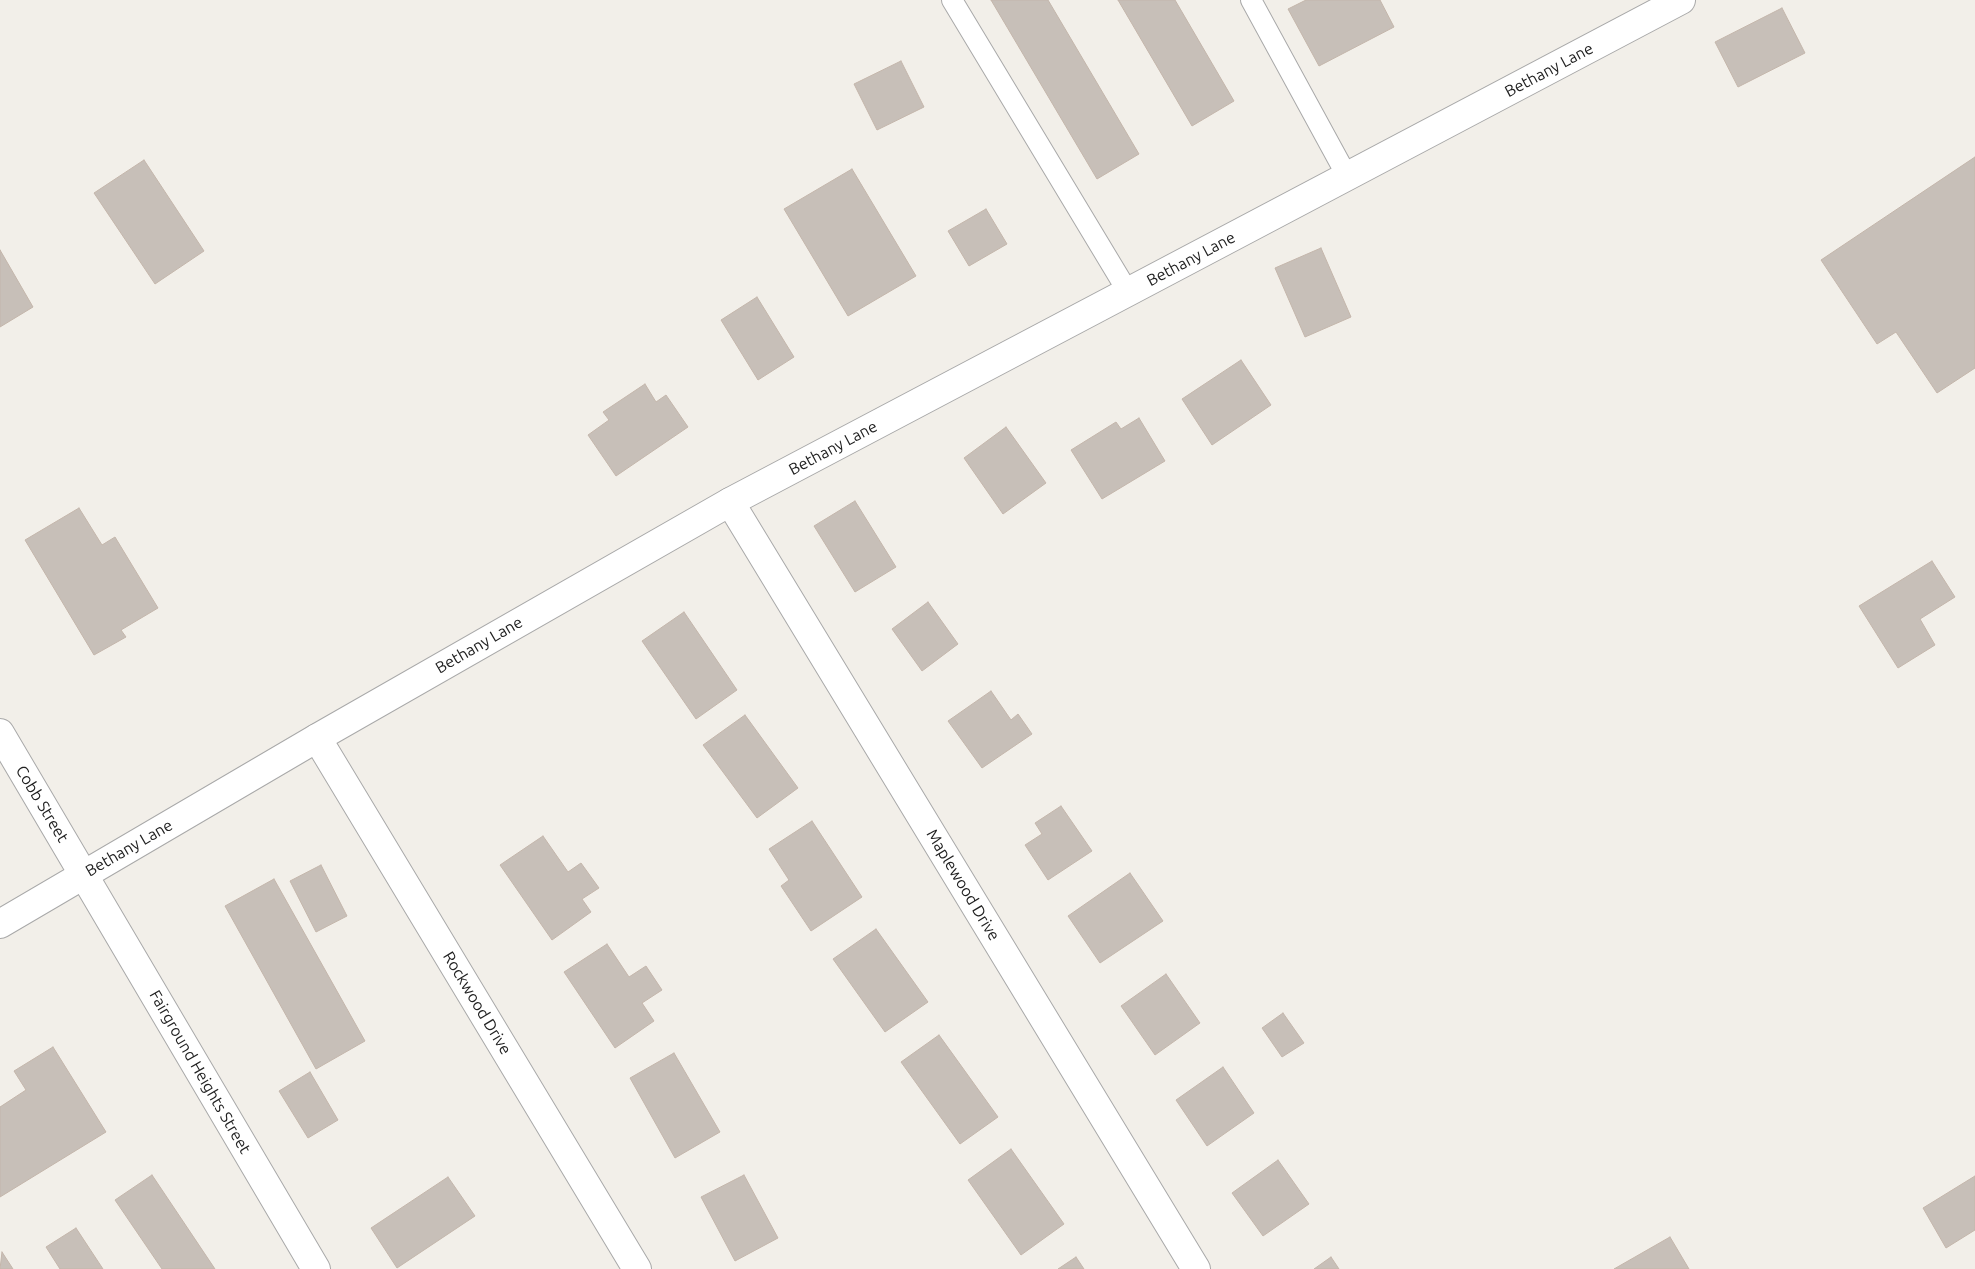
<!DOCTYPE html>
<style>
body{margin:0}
canvas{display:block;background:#f2efe9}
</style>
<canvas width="1975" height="1269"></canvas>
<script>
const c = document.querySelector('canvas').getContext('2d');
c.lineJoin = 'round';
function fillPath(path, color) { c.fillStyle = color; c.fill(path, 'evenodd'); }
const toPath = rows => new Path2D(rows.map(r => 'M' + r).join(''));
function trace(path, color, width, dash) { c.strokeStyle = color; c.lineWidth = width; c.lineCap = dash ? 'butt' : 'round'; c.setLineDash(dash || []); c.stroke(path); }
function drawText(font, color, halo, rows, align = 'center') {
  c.font = font + ' Ubuntu,sans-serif'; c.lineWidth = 4.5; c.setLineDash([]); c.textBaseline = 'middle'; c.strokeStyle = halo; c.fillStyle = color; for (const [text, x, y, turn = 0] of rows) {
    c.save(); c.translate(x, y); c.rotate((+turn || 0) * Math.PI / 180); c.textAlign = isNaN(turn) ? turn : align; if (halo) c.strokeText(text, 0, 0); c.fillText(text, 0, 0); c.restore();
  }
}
const building = toPath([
 [991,0,1048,0,1139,154,1097,179,991,0],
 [1118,0,1175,0,1234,101,1192,126,1118,0],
 [1306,0,1380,0,1394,27,1319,66,1288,9,1306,0],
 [1782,8,1805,53,1738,87,1715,42,1782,8],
 [901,61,924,107,877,130,854,84,901,61],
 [1975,157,1975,368,1937,393,1896,332,1877,344,1821,260,1975,157],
 [144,160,204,251,155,284,94,193,144,160],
 [852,169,916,276,848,316,784,209,852,169],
 [986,209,1007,244,969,266,948,231,986,209],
 [1321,248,1351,317,1305,337,1275,268,1321,248],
 [0,250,33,307,0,327,0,250],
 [757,297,794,357,758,380,721,320,757,297],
 [1241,360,1271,405,1212,445,1182,399,1241,360],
 [645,384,656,402,666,395,688,427,616,476,588,435,609,420,603,412,645,384],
 [1139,418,1165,461,1102,499,1071,450,1116,422,1121,429,1139,418],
 [1006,427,1046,483,1003,514,964,458,1006,427],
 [855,501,896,567,855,592,814,526,855,501],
 [79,508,102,545,115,537,158,608,121,630,126,637,94,655,25,540,79,508],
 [1932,561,1955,597,1920,619,1935,645,1898,668,1859,606,1932,561],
 [928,602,958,644,922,671,892,629,928,602],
 [684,612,737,690,696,719,642,641,684,612],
 [991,691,1011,720,1018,714,1032,734,982,768,948,721,991,691],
 [745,715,798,788,757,818,703,745,745,715],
 [1061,806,1092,851,1048,880,1025,845,1042,834,1035,823,1061,806],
 [812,821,862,897,811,931,781,886,789,880,769,849,812,821],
 [543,836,568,872,581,863,599,888,582,899,591,912,552,940,500,865,543,836],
 [321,865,347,916,316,932,290,881,321,865],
 [1130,873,1163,921,1100,963,1068,916,1130,873],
 [274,879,365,1041,316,1069,225,906,274,879],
 [876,929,928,1002,885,1032,833,959,876,929],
 [607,944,629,977,646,966,662,990,642,1003,654,1021,615,1048,564,972,607,944],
 [1166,974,1200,1023,1155,1055,1121,1006,1166,974],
 [1283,1013,1304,1043,1282,1057,1262,1028,1283,1013],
 [939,1035,998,1117,960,1144,901,1062,939,1035],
 [53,1047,106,1132,0,1197,0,1107,26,1090,14,1071,53,1047],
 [674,1053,720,1132,675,1158,630,1078,674,1053],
 [1223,1067,1254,1113,1207,1146,1176,1100,1223,1067],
 [310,1072,338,1120,308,1138,279,1091,310,1072],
 [1011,1149,1064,1224,1021,1255,968,1180,1011,1149],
 [1278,1160,1309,1204,1263,1236,1232,1193,1278,1160],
 [152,1175,215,1269,162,1269,115,1200,152,1175],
 [744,1175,778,1238,735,1261,701,1197,744,1175],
 [1975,1176,1975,1230,1946,1248,1923,1208,1975,1176],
 [448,1177,475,1216,397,1268,371,1228,448,1177],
 [76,1228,103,1269,60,1269,46,1247,76,1228],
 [1670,1237,1689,1269,1614,1269,1670,1237],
 [2,1252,13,1269,0,1269,2,1252],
 [1076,1257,1084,1269,1058,1269,1076,1257],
 [1331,1257,1339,1269,1314,1269,1331,1257]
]);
const service = toPath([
 [952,0,1128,292],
 [1251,0,1347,176]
]);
const minor = toPath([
 [730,502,1196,1269],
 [0,733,316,1269],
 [317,738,637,1269]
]);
const tertiary = toPath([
 [0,924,317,738,730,502,1681,0]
]);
const streetNames = [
 ["Bethany Lane",1549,70,-28],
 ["Bethany Lane",1191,259,-28],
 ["Bethany Lane",833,448,-28],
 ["Bethany Lane",479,645,-30],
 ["Cobb Street",42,804,59],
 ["Bethany Lane",129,848,-30],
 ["Maplewood Drive",963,885,59],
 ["Rockwood Drive",477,1003,59],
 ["Fairground Heights Street",200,1072,60]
];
fillPath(building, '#c7bfb8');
trace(building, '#c4b6ab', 1);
trace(service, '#a9a9a9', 22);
trace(minor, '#a9a9a9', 30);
trace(tertiary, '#a9a9a9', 30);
trace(service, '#fff', 20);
trace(minor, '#fff', 28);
trace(tertiary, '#fff', 28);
drawText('16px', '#222', '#fff', streetNames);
</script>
